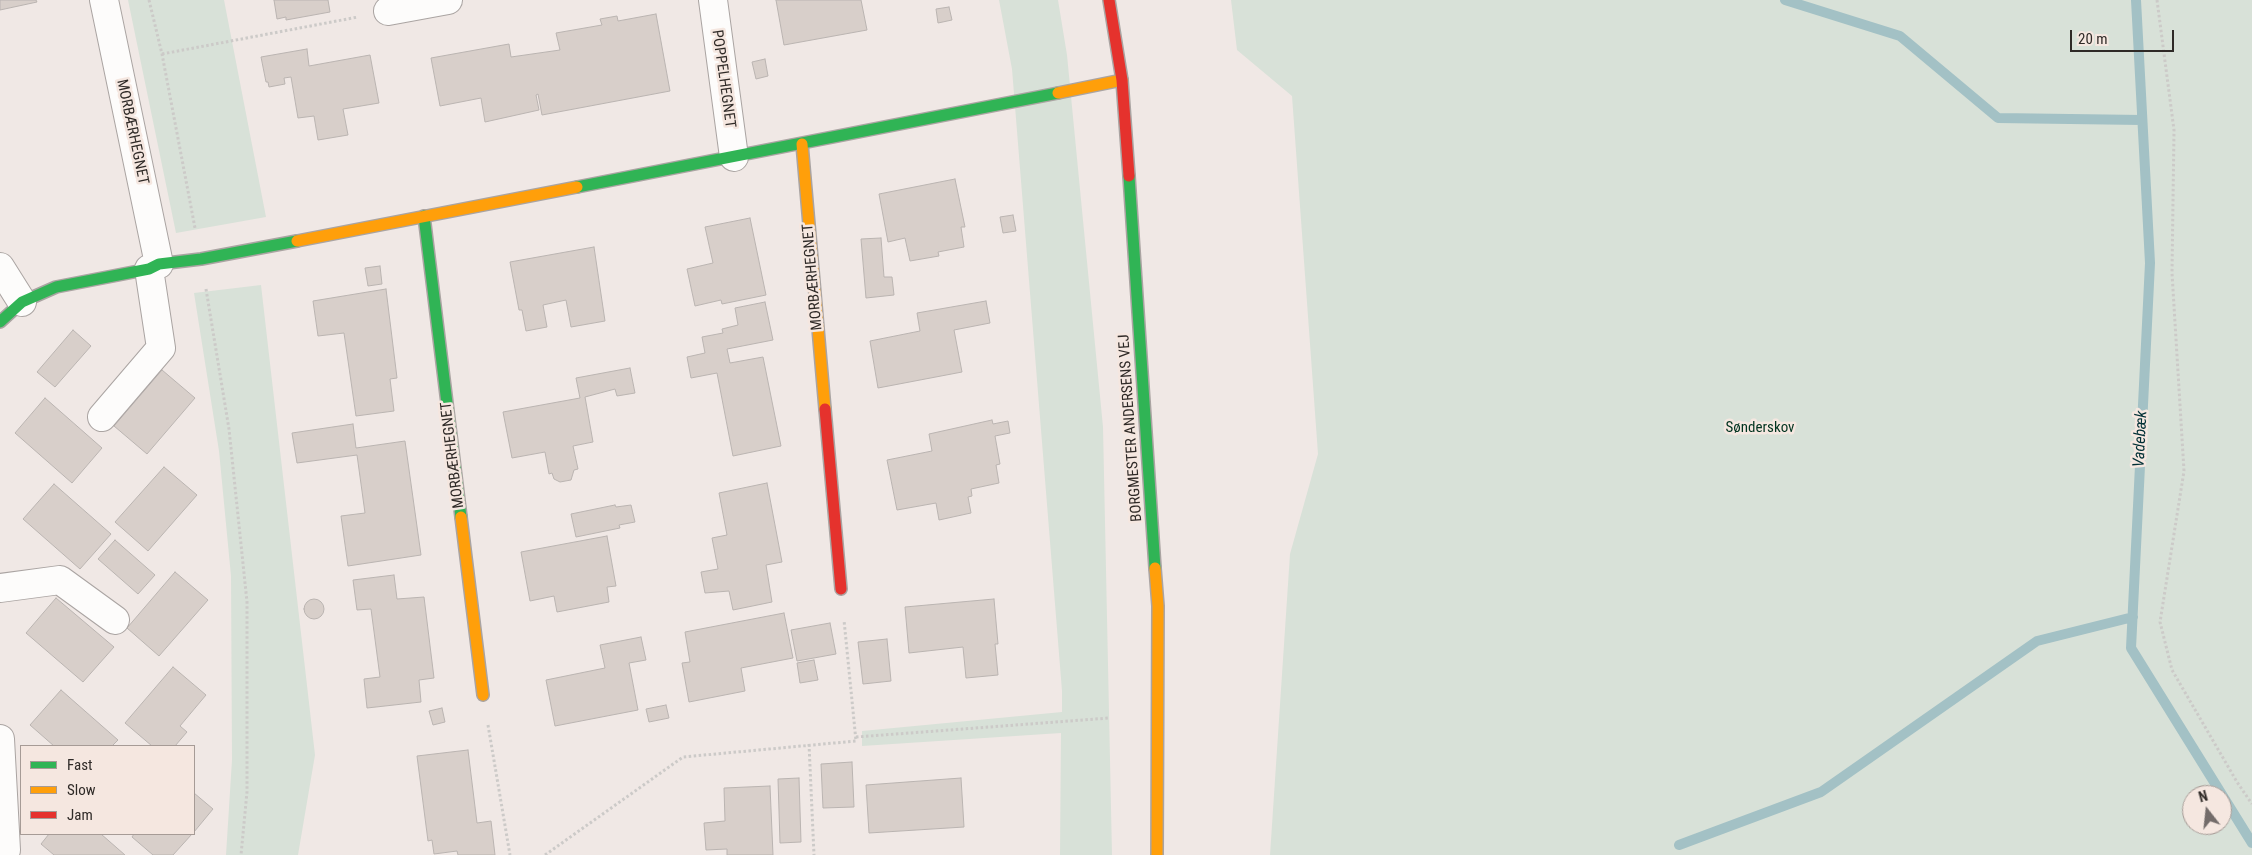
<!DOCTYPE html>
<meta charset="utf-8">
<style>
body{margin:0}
#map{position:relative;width:2252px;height:855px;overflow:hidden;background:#f0e8e5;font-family:"Roboto Condensed",sans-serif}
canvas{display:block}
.legend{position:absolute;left:20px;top:745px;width:175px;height:90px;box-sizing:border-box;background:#f5e7e0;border:1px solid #a69b96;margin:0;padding:6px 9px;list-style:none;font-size:15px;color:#2f2a27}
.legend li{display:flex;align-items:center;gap:10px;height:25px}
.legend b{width:25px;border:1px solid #a69b96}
.north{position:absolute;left:2182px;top:785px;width:50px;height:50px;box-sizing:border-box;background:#f5e7e0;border:1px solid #a69b96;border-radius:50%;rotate:344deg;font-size:14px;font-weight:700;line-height:20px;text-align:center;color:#2f2a27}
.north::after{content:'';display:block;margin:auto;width:18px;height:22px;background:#736c6a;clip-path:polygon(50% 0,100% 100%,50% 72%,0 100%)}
.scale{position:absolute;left:2070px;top:30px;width:104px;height:22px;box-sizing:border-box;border:2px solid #2f2a27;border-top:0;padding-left:6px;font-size:15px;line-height:18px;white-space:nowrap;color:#2f2a27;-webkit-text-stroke:4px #f5e7e0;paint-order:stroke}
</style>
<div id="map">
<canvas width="2252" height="855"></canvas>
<ul class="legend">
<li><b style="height:6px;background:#30b455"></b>Fast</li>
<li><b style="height:6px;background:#ff9f0a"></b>Slow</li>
<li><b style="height:6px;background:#e5322d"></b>Jam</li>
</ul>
<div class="north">N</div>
<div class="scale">20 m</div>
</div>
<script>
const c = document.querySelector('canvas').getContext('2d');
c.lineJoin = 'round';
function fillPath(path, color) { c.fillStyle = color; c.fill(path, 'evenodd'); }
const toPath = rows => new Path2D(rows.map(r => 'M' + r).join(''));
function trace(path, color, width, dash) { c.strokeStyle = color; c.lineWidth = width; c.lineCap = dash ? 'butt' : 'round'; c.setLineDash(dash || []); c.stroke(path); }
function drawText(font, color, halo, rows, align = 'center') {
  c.font = font + ' "Roboto Condensed",sans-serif'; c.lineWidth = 5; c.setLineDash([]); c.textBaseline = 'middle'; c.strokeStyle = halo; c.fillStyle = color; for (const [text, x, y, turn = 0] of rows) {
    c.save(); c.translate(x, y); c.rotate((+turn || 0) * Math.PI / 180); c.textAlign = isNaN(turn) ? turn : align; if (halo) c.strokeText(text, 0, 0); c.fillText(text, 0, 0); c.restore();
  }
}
const green = toPath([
 [128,0,224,0,266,217,176,233],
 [999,0,1058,0,1067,55,1103,427,1112,855,1060,855,1061,733,862,746,862,731,1062,712,1062,691,1012,69],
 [1231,0,2252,0,2252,855,1270,855,1290,554,1318,454,1292,96,1237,50],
 [2192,795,2222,795,2222,825,2192,825],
 [261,285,315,755,298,855,226,855,232,760,231,576,219,451,194,293]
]);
const stream = toPath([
 [1785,0,1900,36,1998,118,2142,120],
 [2136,0,2150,263,2131,648,2252,843],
 [1679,845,1821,792,2037,641,2133,617]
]);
const building = toPath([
 [0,0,36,0,37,2,0,10,0,0],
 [274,0,328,0,330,12,286,20,286,17,277,19,274,0],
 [776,0,861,0,867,30,784,45,776,0],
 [949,7,952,20,938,23,936,9,949,7],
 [656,14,670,91,542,115,538,94,536,95,539,110,485,122,481,98,440,106,431,58,509,44,511,57,560,50,556,33,602,25,600,19,617,16,618,21,656,14],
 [307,49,309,66,370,55,379,103,343,109,348,135,318,140,314,116,298,118,291,77,284,78,285,84,269,87,268,82,266,82,261,57,307,49],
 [765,59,768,76,756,79,752,62,765,59],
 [955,179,965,227,961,227,964,247,938,252,939,256,910,261,905,238,888,242,879,194,955,179],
 [1013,215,1016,231,1003,233,1000,217,1013,215],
 [750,218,766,295,722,304,721,300,695,306,687,269,713,263,705,227,750,218],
 [881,238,884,277,892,277,894,295,866,298,861,239,881,238],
 [594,247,605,321,571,327,566,300,543,305,547,327,526,331,522,310,519,310,510,262,594,247],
 [380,266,382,284,368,286,365,268,380,266],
 [386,289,397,378,390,379,394,411,356,416,344,333,318,336,313,301,386,289],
 [986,301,990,323,954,330,962,372,878,388,870,341,920,331,917,313,986,301],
 [765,302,773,340,727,349,730,363,763,357,781,446,733,456,717,373,691,378,687,357,705,353,702,337,723,333,722,329,738,325,735,308,765,302],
 [73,330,91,346,55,387,37,372,73,330],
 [630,368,635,393,617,396,615,389,585,397,593,442,573,446,578,469,574,470,571,480,560,482,554,479,552,473,549,474,545,452,512,458,503,412,580,398,576,378,630,368],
 [162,370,195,398,147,454,114,426,162,370],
 [45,398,102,448,72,483,15,433,45,398],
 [992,420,993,424,1008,421,1010,433,995,436,1000,464,996,465,999,483,971,489,972,496,968,497,971,513,939,520,936,503,897,510,887,460,932,451,929,434,992,420],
 [353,424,356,448,405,441,421,555,348,566,341,516,365,513,357,455,297,463,292,433,353,424],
 [164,467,197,495,148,551,115,522,164,467],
 [767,483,782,562,766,565,772,602,733,610,729,591,705,593,701,572,718,569,712,538,727,535,719,493,767,483],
 [54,484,111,534,80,569,23,519,54,484],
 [615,505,616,507,631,505,635,522,619,525,620,528,576,537,571,514,615,505],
 [607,536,616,586,607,587,609,602,557,612,554,596,530,601,521,552,607,536],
 [115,540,155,575,138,594,98,559,115,540],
 [175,572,208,600,159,656,127,628,175,572],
 [394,575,397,599,424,597,434,678,419,680,421,702,367,708,364,679,380,677,371,609,357,610,353,580,394,575],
 [56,598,114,647,83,682,26,633,56,598],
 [994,599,998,644,995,644,998,675,966,678,963,647,909,653,905,607,994,599],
 '304 609a10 10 0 1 1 20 0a10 10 0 1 1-20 0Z',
 [784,613,793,658,741,668,745,691,689,702,682,663,690,662,685,632,784,613],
 [830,623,836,654,797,661,791,630,830,623],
 [641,637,646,660,629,663,638,710,555,726,546,680,605,668,600,645,641,637],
 [887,639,891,681,863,684,858,642,887,639],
 [814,660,818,680,800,683,797,663,814,660],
 [173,667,206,695,180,726,187,732,175,746,152,746,125,723,173,667],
 [61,690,118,740,112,746,54,746,30,725,61,690],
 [666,705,669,718,649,722,646,709,666,705],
 [442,708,445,722,433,725,429,711,442,708],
 [468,750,477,823,491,821,495,855,458,855,457,851,434,854,432,840,428,841,417,756,468,750],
 [852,762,854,807,823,808,821,764,852,762],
 [799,778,801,842,780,843,778,779,799,778],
 [961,778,964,827,869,833,866,785,961,778],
 [770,786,773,855,727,855,727,849,706,850,704,823,725,821,724,788,770,786],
 [194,793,213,809,194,832,194,793],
 [49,834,101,834,125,855,54,855,41,844,49,834],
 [134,834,192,834,173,855,153,855,132,837,134,834]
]);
const path = toPath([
 [149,0,162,54,195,228],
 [2157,0,2174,130,2172,273,2184,471,2160,622,2172,670,2237,782,2252,804],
 [162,54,358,17],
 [206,289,229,429,247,602,247,792,241,855],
 [488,725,510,855],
 [856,737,1109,718],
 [809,744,814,855],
 [545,855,683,757,856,741,844,620]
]);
const street = toPath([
 [104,0,159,264],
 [713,0,734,157],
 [388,11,448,0],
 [0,267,22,302],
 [102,417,161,348,149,269],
 [0,588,60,580,115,620],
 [0,739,6,850]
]);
const fast = toPath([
 [1129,176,1155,568],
 [577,187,1058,93],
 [424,216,461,517],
 [0,322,22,302,56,287,149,269,159,264,201,259,297,241]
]);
const slow = toPath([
 [1058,93,1122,80],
 [802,144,825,409],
 [297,241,577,187],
 [461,517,483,695],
 [1155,568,1158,606,1157,855]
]);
const jam = toPath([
 [1109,0,1122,80,1129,176],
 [825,409,841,589]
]);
const streetNames = [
 ["POPPELHEGNET",723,79,82],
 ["MORBÆRHEGNET",132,132,78],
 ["MORBÆRHEGNET",813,277,-95],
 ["BORGMESTER ANDERSENS VEJ",1131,428,-94],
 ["MORBÆRHEGNET",453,455,-97]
];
const parkNames = [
 ["Sønderskov",1760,428]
];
const waterNames = [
 ["Vadebæk",2141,439,-87]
];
fillPath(green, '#d8e1d8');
trace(stream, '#a3c1c5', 10);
fillPath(building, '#d8cfca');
trace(building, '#bab4b1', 1);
trace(street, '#aaa4a2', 30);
trace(fast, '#aaa4a2', 14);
trace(slow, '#aaa4a2', 14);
trace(jam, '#aaa4a2', 14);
trace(path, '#cccac8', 3, [2.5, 2.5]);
trace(street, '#fdfcfb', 28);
trace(fast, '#30b455', 11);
trace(slow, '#ff9f0a', 11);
trace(jam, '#e5322d', 11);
drawText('15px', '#2f2a27', '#f5e7e0', streetNames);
drawText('15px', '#00331f', '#f5e7e0', parkNames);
drawText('italic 16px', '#012f35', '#f5e7e0', waterNames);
</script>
